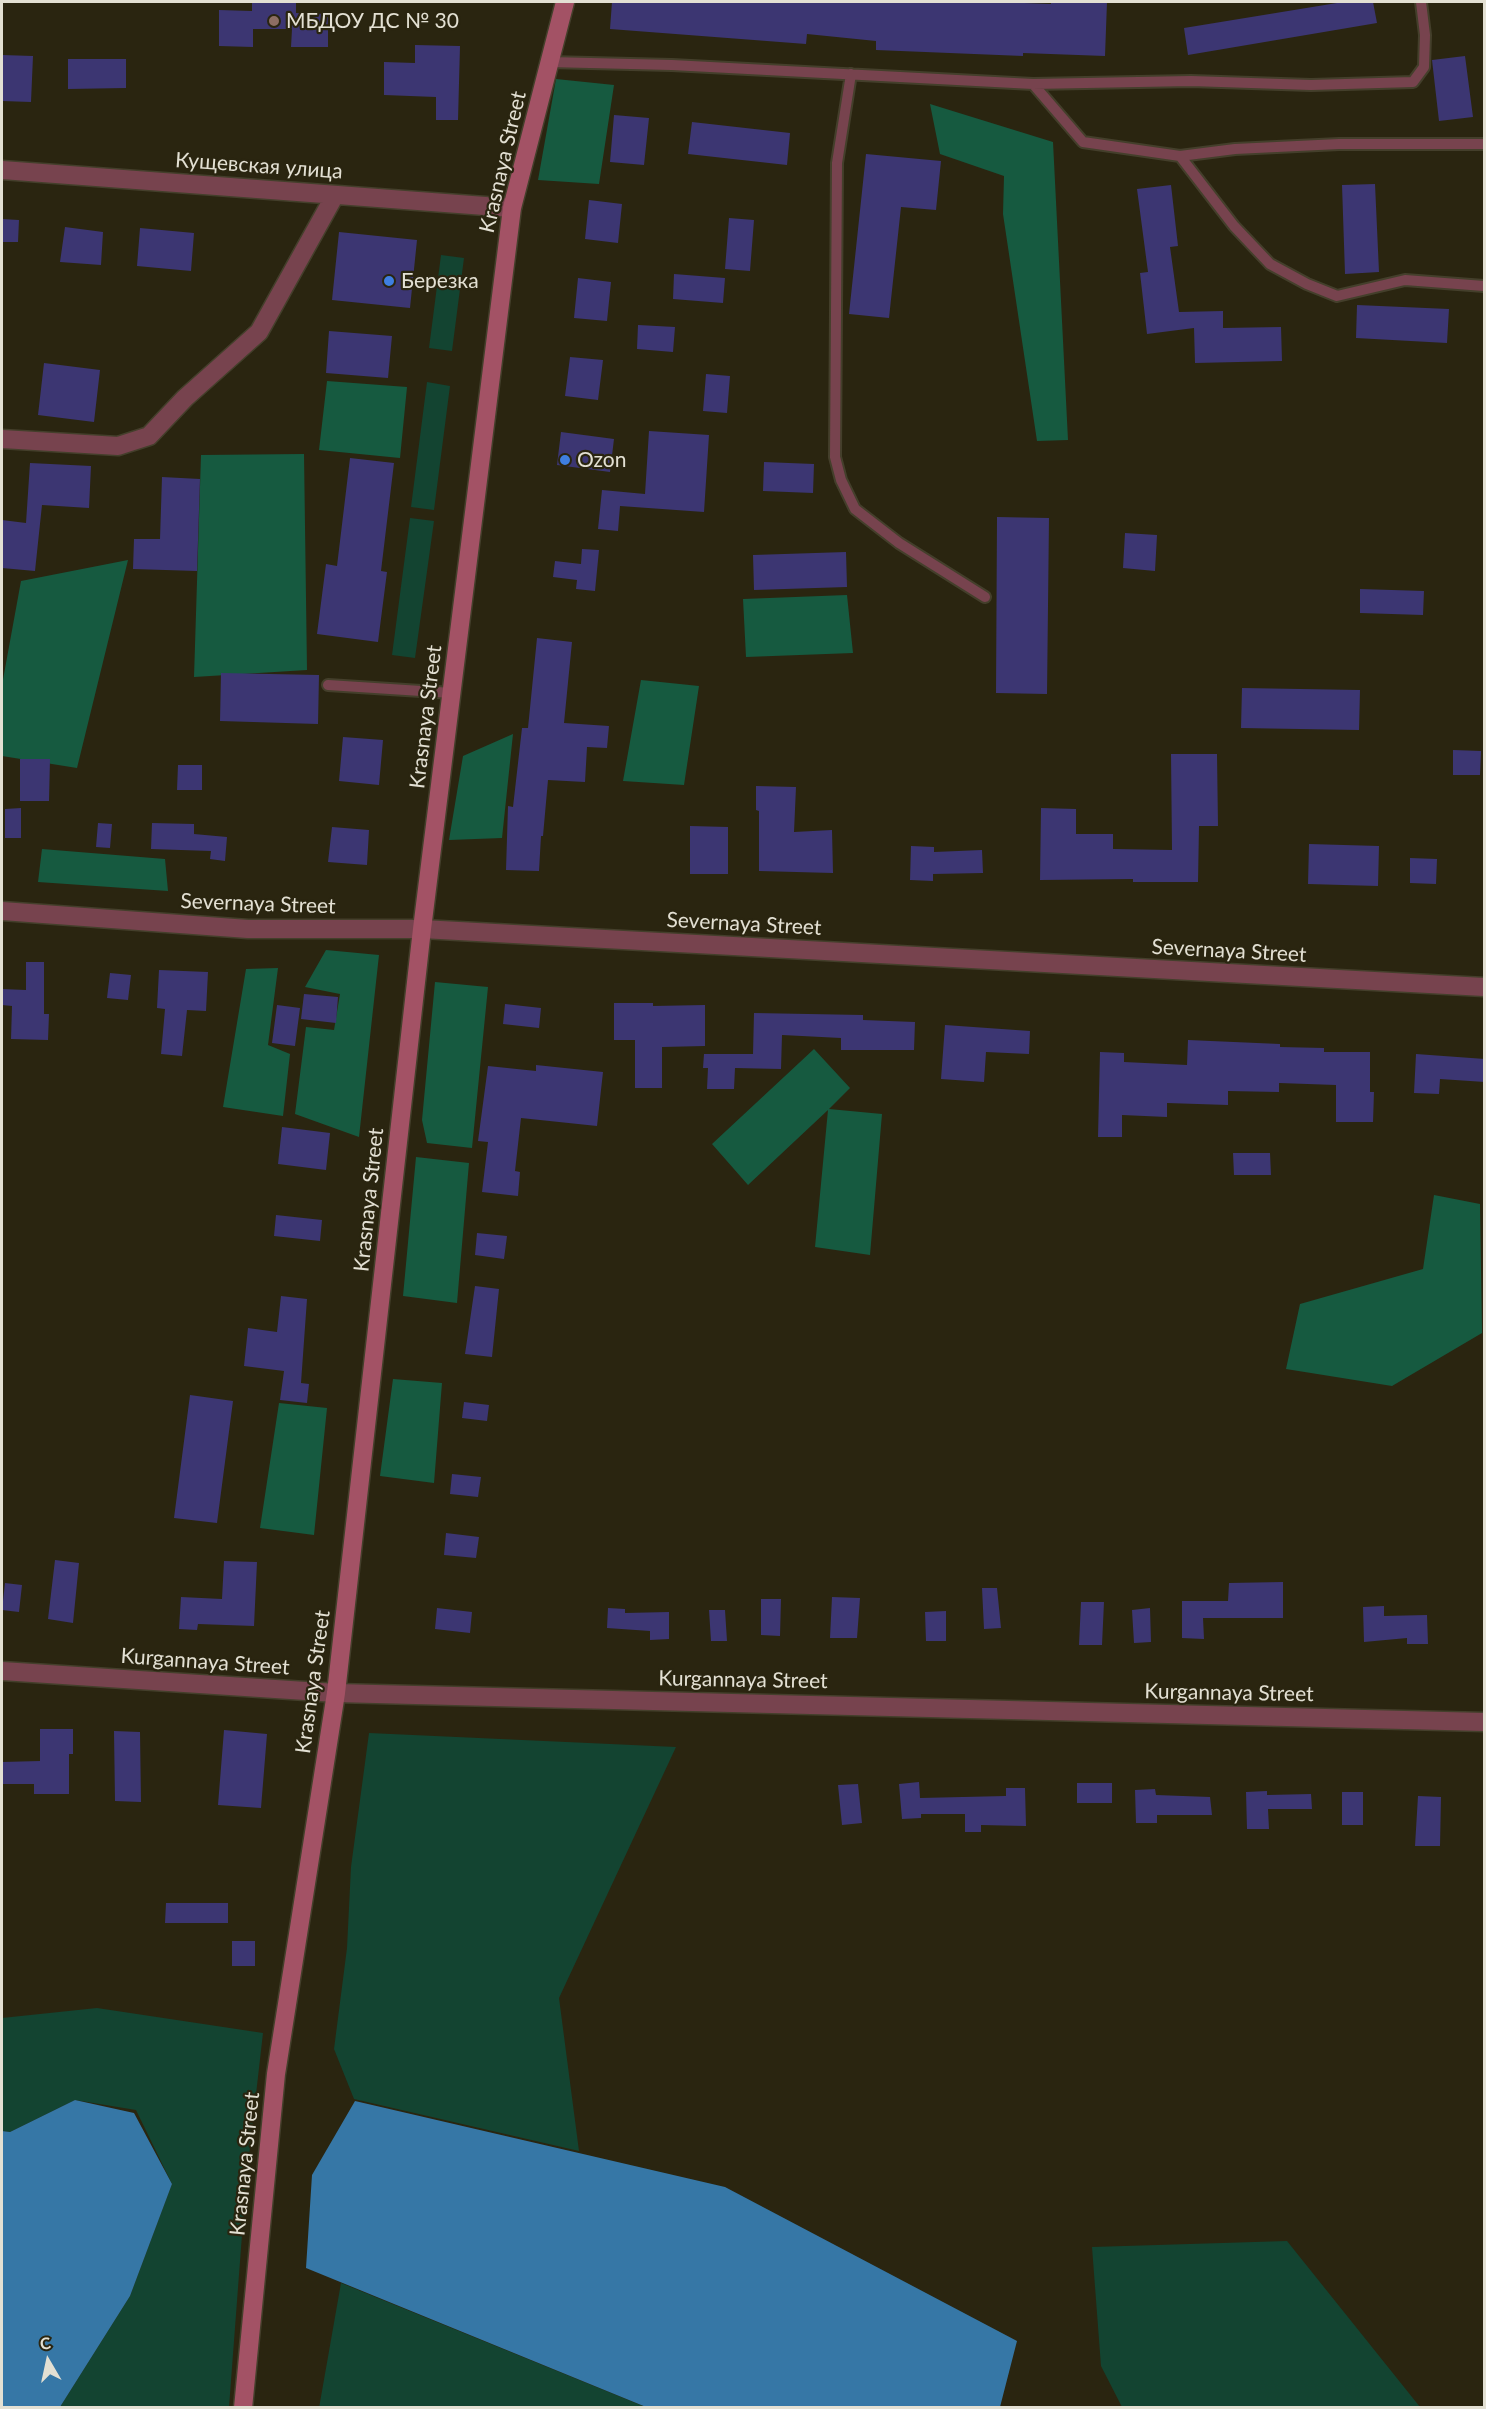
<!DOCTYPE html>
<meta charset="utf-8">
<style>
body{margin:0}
#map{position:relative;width:1486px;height:2409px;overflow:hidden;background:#2a2510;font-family:Lato,sans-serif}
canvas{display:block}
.frame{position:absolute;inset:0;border:3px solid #e3e0d3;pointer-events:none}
.north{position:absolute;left:18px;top:2331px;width:60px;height:60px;-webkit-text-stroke:4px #2a2510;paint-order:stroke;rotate:351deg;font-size:16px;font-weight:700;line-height:24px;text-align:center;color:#e3e0d3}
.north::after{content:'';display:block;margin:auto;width:21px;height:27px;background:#e3e0d3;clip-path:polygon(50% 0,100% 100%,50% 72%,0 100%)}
</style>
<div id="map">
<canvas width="1486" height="2409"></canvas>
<div class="frame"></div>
<div class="north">С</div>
</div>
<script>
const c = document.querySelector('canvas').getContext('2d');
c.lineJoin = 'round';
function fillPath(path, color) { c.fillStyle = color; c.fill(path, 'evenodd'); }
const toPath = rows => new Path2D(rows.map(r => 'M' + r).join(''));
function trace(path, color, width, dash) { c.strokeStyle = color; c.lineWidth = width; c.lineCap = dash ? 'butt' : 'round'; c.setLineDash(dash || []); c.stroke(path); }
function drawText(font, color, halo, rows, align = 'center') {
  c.font = font + ' Lato,sans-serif'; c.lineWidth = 4.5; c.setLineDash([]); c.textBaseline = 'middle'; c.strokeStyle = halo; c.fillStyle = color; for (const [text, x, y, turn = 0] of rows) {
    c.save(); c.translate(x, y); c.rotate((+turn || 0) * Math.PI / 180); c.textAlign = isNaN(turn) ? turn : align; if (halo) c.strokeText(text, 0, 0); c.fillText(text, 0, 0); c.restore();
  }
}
const green = toPath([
 [441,255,464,258,452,351,429,348],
 [427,382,450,386,434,510,411,507],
 [410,518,434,521,415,658,392,655],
 [369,1733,676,1747,559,1998,579,2151,354,2099,334,2049,347,1948,351,1867],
 [97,2008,263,2033,246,2182,229,2407,60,2407,130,2296,172,2184,136,2110,75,2100,10,2132,2,2131,2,2018],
 [1287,2241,1420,2407,1122,2407,1101,2366,1092,2247],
 [341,2283,648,2408,319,2408]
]);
const forest = toPath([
 [556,79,614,85,599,184,538,180],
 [930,104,1053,142,1068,440,1037,441,1003,214,1004,176,940,154],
 [327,381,407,387,400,458,319,450],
 [304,454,307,670,194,677,201,455],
 [128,560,77,768,2,756,2,685,21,581],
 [847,595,853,653,746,657,743,599],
 [641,680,699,686,684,785,623,781],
 [513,734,502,838,449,840,463,756],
 [42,849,165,859,168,891,38,882],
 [326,950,379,955,359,1137,295,1114,306,1027,334,1030,340,994,305,987],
 [278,968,268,1045,290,1054,283,1116,223,1107,246,969],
 [435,982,488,987,472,1148,427,1143,422,1120],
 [814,1049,850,1088,829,1109,882,1114,870,1255,815,1247,828,1110,748,1185,712,1144],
 [416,1157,469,1163,457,1303,403,1296],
 [1434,1195,1480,1204,1482,1333,1392,1386,1286,1369,1300,1304,1423,1269],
 [393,1379,442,1383,434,1483,380,1476],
 [279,1403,327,1408,314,1535,260,1528]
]);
const water = toPath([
 [75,2100,134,2113,172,2184,130,2296,60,2407,2,2407,2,2131,10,2132],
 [355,2101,725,2187,1017,2341,1000,2407,646,2407,306,2268,312,2175]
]);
const building = toPath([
 [252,2,296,2,296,13,328,14,328,47,291,47,292,29,253,29,253,47,219,46,219,10,252,11],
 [612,2,998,2,1051,4,1051,2,1107,2,1105,56,1023,53,1023,56,876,50,876,41,807,34,806,44,610,29],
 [1343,2,1373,2,1377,23,1188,55,1184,28],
 [415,45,460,46,458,120,436,120,436,97,384,95,384,62,415,63],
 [2,55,33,56,31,102,2,101],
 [1465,56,1473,117,1439,121,1432,60],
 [68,59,126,59,126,88,68,89],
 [614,115,649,118,644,165,610,162],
 [692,122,790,133,787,165,688,154],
 [866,154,941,161,936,210,901,207,889,318,849,314],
 [1375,184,1379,272,1345,274,1342,185],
 [1171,185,1178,246,1170,247,1179,312,1223,311,1223,328,1281,327,1282,361,1195,363,1194,328,1147,334,1140,273,1148,272,1137,189],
 [589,200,622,204,618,243,585,239],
 [729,218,754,220,750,271,725,269],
 [2,219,19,220,18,242,2,242],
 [65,227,103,232,101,265,60,262],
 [140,228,194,233,191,271,137,266],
 [339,232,417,240,410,308,332,300],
 [674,274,725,278,723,303,673,299],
 [578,278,611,282,607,321,574,318],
 [1357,305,1449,309,1447,343,1356,338],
 [638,325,675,327,673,352,637,349],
 [329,331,392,336,388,378,326,373],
 [570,357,603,360,598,400,565,396],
 [44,363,100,370,94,422,38,415],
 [706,374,730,376,727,413,703,411],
 [649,431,709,435,704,512,620,506,618,531,598,529,602,490,645,494],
 [561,432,614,439,610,472,557,465],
 [350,458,394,463,381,571,387,572,378,642,317,634,326,564,337,566],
 [764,462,814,464,813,493,763,491],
 [30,463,91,466,89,508,42,505,35,571,2,568,2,520,26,523],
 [162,477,200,479,197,571,133,569,134,539,160,539],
 [997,517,1049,518,1047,694,996,693],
 [1125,533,1157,535,1155,571,1123,568],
 [582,549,599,550,595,591,576,589,577,580,553,577,555,561,581,564],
 [846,552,847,587,754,590,753,555],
 [1360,589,1424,591,1423,615,1360,613],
 [537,638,572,642,564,723,609,726,607,748,587,747,585,782,548,780,543,836,541,836,539,871,506,870,508,806,513,807,522,728,528,728],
 [221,673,319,675,318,724,220,721],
 [1242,688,1360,690,1359,730,1241,728],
 [343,737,383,740,379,785,339,781],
 [1453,750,1481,751,1480,775,1453,775],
 [1171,754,1217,754,1218,826,1199,826,1198,882,1133,882,1133,879,1040,880,1041,808,1076,809,1076,834,1113,834,1113,849,1172,850],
 [20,759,50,759,49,801,20,801],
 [178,765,202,765,202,790,177,790],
 [756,786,796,787,794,832,832,830,833,873,759,871,759,811,756,810],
 [21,808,21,838,5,838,5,809],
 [98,823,112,824,110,848,96,847],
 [152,823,194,824,194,834,227,837,225,861,210,859,211,851,151,849],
 [690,826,728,827,728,874,690,874],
 [332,827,369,830,367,865,328,862],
 [1309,844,1379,846,1378,886,1308,884],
 [911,846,934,847,934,852,982,850,983,873,933,874,933,881,910,880],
 [1410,858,1437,859,1436,884,1410,883],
 [26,962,44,962,44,1014,49,1014,48,1040,11,1039,12,1006,2,1005,2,989,26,990],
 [159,970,208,972,206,1011,187,1010,182,1056,161,1054,165,1009,157,1008],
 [110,973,131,975,128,1000,107,998],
 [304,994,338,997,336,1023,301,1019],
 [614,1003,653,1003,653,1006,705,1005,705,1046,662,1047,662,1088,635,1088,635,1040,614,1040],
 [505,1004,541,1008,539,1028,503,1024],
 [277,1005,300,1008,295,1046,272,1043],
 [754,1013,863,1015,863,1020,915,1022,914,1050,841,1050,841,1038,782,1035,781,1069,735,1068,734,1089,707,1089,708,1068,703,1068,704,1054,753,1054],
 [945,1025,1030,1031,1029,1054,986,1052,984,1082,941,1079],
 [1188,1040,1280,1044,1280,1047,1324,1048,1324,1052,1370,1052,1370,1092,1374,1092,1373,1122,1336,1122,1336,1085,1279,1083,1279,1092,1228,1091,1228,1105,1167,1103,1167,1117,1122,1115,1122,1137,1098,1137,1100,1052,1124,1053,1124,1062,1187,1065],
 [1416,1054,1485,1059,1485,1082,1440,1079,1439,1094,1414,1093],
 [536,1065,603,1072,597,1126,521,1118,515,1171,520,1172,518,1196,482,1192,488,1142,478,1141,488,1066,536,1071],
 [282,1127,330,1133,326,1170,278,1164],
 [1233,1153,1270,1153,1271,1175,1234,1175],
 [276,1215,322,1220,320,1241,274,1236],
 [477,1233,507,1236,504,1259,475,1255],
 [475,1286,499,1289,492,1357,465,1354],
 [281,1296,307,1299,301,1383,309,1384,307,1403,280,1400,284,1371,244,1366,248,1328,277,1332],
 [190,1395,233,1401,217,1523,174,1518],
 [464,1402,489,1405,487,1421,462,1418],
 [452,1474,481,1477,478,1497,450,1494],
 [446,1533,479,1537,476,1558,444,1555],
 [55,1560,79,1563,73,1623,48,1619],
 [224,1561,257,1562,254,1626,198,1624,197,1630,179,1629,181,1597,222,1599],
 [1283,1582,1283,1618,1203,1618,1204,1639,1182,1638,1182,1601,1228,1601,1229,1583],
 [5,1583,22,1585,19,1612,2,1610],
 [982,1588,997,1588,1001,1628,984,1629],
 [832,1597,860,1598,857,1638,830,1638],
 [761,1599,781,1599,780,1636,761,1635],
 [1081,1602,1104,1602,1102,1645,1079,1645],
 [1384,1606,1384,1616,1427,1615,1428,1644,1407,1644,1407,1638,1364,1642,1363,1607],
 [437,1608,472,1612,470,1633,435,1629],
 [608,1608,625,1609,625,1613,669,1612,669,1639,650,1640,650,1631,607,1628],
 [1150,1608,1151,1642,1134,1643,1132,1610],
 [709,1610,725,1610,727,1641,711,1641],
 [946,1611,946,1641,926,1641,925,1612],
 [40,1729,73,1729,73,1754,69,1754,69,1794,34,1794,34,1784,2,1784,2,1762,40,1761],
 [224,1730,267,1734,261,1808,218,1805],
 [114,1731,140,1732,141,1802,115,1801],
 [919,1782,920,1798,1006,1796,1006,1788,1025,1788,1026,1826,981,1825,981,1832,965,1832,965,1814,921,1814,921,1818,902,1819,899,1784],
 [1077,1783,1112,1783,1112,1803,1077,1803],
 [858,1784,862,1823,842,1825,838,1785],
 [1155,1789,1156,1795,1210,1797,1212,1815,1157,1815,1157,1823,1136,1823,1135,1790],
 [1267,1791,1267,1795,1311,1794,1312,1809,1268,1809,1269,1829,1247,1829,1246,1792],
 [1342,1792,1363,1792,1363,1825,1342,1825],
 [1418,1796,1441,1797,1440,1846,1415,1846],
 [166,1903,228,1903,228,1923,165,1923],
 [232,1941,255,1941,255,1966,232,1966]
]);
const lane = toPath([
 [549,62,672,65,1033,84,1191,81,1311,85,1413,82,1424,67,1425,35,1421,2],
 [851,74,837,163,835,457,841,480,855,509,899,543,985,597],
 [1033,84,1083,142,1180,156,1234,226,1270,264,1307,284,1337,296,1405,280,1484,286],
 [1180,156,1235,149,1339,144,1484,144],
 [328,685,452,693]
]);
const street = toPath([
 [2,170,512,208],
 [2,439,118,446,149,436,185,398,259,332,335,195],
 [2,911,248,929,422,929,1484,987],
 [2,1671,336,1693,1484,1722]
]);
const secondary = toPath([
 [243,2408,276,2074,336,1693,422,929,512,208,565,2]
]);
const markers = [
 [274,21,6,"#8d6e63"],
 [389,281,6,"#3f7fe0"],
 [565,460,6,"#3f7fe0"]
];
const poiNames = [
 ["МБДОУ ДС № 30",286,21],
 ["Березка",401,281],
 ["Ozon",577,460]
];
const streetNames = [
 ["Krasnaya Street",503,162,-77],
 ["Кущевская улица",259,166,4],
 ["Krasnaya Street",426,717,-83],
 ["Severnaya Street",258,904,2],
 ["Severnaya Street",744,924,3],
 ["Severnaya Street",1229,951,3],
 ["Krasnaya Street",369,1200,-84],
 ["Kurgannaya Street",205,1662,4],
 ["Kurgannaya Street",743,1680,1],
 ["Krasnaya Street",313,1682,-82],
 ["Kurgannaya Street",1229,1693,1],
 ["Krasnaya Street",245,2164,-84]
];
fillPath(green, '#134431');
fillPath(forest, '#165a40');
fillPath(water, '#3677a6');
fillPath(building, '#3c3672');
trace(lane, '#443f2b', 14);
trace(street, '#443f2b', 21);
trace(secondary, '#443f2b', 21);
trace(lane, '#77434e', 10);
trace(street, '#77434e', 18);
trace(secondary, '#a35265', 18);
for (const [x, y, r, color] of markers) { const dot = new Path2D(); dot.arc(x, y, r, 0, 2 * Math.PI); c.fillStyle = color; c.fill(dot); trace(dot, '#2a2510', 2); }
drawText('21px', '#e3e0d3', '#2a2510', poiNames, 'left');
drawText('21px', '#e3e0d3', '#2a2510', streetNames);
</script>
